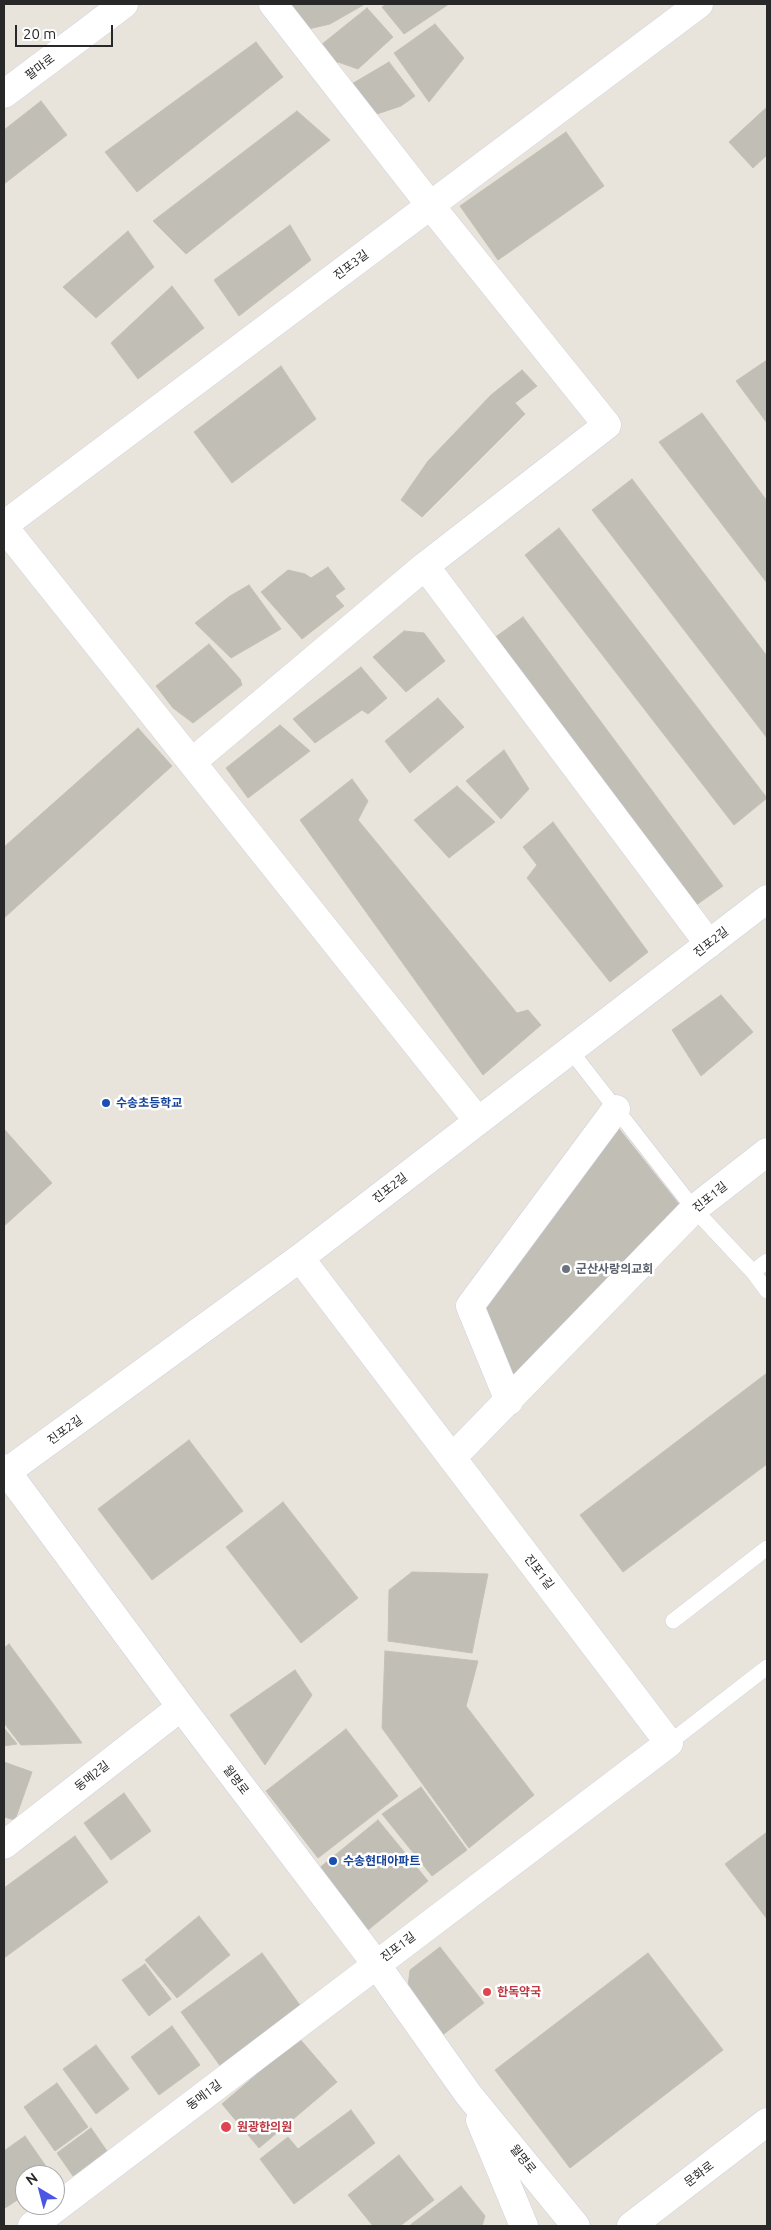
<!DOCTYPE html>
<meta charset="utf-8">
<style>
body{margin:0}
#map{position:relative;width:771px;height:2230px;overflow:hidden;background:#e8e4db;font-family:Ubuntu,sans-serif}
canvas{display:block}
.frame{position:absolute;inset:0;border:5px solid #282828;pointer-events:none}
.north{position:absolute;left:15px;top:2165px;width:50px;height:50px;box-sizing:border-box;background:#fff;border:1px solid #a9a9a9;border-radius:50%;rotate:323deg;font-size:14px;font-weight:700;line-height:20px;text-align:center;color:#282828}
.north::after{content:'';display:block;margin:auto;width:18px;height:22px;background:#4c56e4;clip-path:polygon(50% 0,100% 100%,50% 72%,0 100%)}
.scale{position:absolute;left:15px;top:25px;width:98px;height:22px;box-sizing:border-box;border:2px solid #282828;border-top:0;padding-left:6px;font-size:15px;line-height:18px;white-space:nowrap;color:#282828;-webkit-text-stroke:4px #fff;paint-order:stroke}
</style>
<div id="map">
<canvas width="771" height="2230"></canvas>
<div class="frame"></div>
<div class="north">N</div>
<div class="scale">20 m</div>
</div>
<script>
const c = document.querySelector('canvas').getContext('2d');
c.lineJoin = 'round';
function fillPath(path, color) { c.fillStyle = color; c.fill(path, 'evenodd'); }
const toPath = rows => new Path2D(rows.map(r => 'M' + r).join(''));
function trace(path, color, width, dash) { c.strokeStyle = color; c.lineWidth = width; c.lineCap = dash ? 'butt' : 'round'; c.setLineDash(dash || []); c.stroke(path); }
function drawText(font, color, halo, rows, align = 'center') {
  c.font = font + ' Ubuntu,"Noto Sans KR",sans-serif'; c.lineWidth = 5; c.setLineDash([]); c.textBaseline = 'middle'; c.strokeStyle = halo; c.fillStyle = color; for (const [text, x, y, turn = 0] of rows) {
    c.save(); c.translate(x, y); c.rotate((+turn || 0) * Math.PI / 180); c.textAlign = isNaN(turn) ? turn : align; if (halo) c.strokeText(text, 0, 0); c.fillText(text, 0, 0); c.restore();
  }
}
const building = toPath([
 [286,4,365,4,330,24,304,30,286,4],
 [386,4,449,4,404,34,382,7,386,4],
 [367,8,393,37,358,69,338,62,332,66,316,49,367,8],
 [435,24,464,58,429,102,394,53,435,24],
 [256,42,283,77,137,192,105,152,256,42],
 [389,62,415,96,401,106,368,117,350,85,389,62],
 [41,101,67,135,4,184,4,130,41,101],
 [767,107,767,155,753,168,729,142,767,107],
 [297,111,330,140,186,254,153,221,297,111],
 [566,132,604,186,498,260,460,206,566,132],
 [290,225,311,260,239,316,214,280,290,225],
 [128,231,154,267,96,318,63,287,128,231],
 [172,286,204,328,138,379,111,343,172,286],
 [767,360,767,423,736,381,767,360],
 [281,366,316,419,232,483,194,432,281,366],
 [522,370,537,386,515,403,525,414,422,517,401,500,428,461,491,395,522,370],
 [702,413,767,501,767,583,659,442,702,413],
 [632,479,767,656,767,738,592,510,632,479],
 [559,528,767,798,734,825,525,555,559,528],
 [328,567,345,589,335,596,344,606,302,639,261,592,288,570,305,574,311,578,328,567],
 [249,585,281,629,231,658,195,623,230,596,249,585],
 [523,617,723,886,692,908,490,641,523,617],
 [404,631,424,633,445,661,406,692,373,657,404,631],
 [209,644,240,679,242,685,193,723,173,708,156,686,209,644],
 [361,667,387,698,368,714,362,710,315,743,293,719,361,667],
 [438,698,464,727,410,773,385,741,438,698],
 [280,725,310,751,248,798,226,768,280,725],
 [138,728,172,766,4,918,4,847,138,728],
 [504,750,529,789,501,819,466,781,504,750],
 [352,779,368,801,358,820,517,1013,528,1010,541,1025,483,1075,300,820,352,779],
 [457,786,495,822,449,858,414,820,457,786],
 [553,822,648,952,610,982,527,878,537,865,523,847,553,822],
 [721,995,753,1032,701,1076,672,1030,721,995],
 [616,1125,682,1208,515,1386,478,1307,616,1125],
 [4,1129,52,1183,4,1226,4,1129],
 [767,1373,767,1464,623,1572,580,1515,767,1373],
 [189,1440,243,1511,152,1580,98,1509,189,1440],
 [283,1502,358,1598,301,1643,226,1547,283,1502],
 [412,1572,488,1574,472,1653,388,1641,389,1590,412,1572],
 [9,1644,82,1743,21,1745,4,1723,4,1648,9,1644],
 [385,1651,478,1661,466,1706,534,1795,469,1848,382,1728,385,1651],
 [295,1670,312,1695,265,1765,230,1715,295,1670],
 [4,1728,17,1744,4,1746,4,1728],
 [346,1729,398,1796,318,1858,266,1791,346,1729],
 [4,1762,32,1772,15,1820,4,1817,4,1762],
 [421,1787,467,1850,432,1876,382,1814,421,1787],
 [124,1793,151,1831,111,1860,84,1823,124,1793],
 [378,1820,428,1881,368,1930,318,1869,378,1820],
 [767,1832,767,1919,725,1864,767,1832],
 [75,1836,108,1882,4,1958,4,1888,75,1836],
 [199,1916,230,1955,177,1998,145,1960,199,1916],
 [440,1947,484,2003,440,2037,407,1995,410,1970,440,1947],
 [262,1953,302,2008,221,2067,181,2012,262,1953],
 [648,1953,723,2050,570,2168,495,2070,648,1953],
 [145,1964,171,1999,149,2016,122,1980,145,1964],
 [172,2026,200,2065,159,2095,131,2057,172,2026],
 [299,2038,337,2082,259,2148,222,2104,299,2038],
 [96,2045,129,2089,96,2114,63,2069,96,2045],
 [57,2083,88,2127,55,2151,24,2107,57,2083],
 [351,2110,375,2143,294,2204,260,2159,288,2137,298,2149,351,2110],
 [91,2128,107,2151,73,2176,57,2153,91,2128],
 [25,2136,52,2175,25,2175,25,2195,5,2208,4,2151,25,2136],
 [399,2155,434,2200,400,2226,373,2226,348,2195,399,2155],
 [461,2186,485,2216,482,2226,409,2226,461,2186]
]);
const lane = toPath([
 [570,1050,694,1209,753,1272,767,1291],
 [753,1272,767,1261],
 [673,1621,767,1548],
 [669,1743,767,1667]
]);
const street = toPath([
 [4,525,699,4],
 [4,527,478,1121],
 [425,566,709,944],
 [192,762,425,566,607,425,430,205,273,4],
 [509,1401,470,1306,616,1109],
 [452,1458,694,1209,767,1152],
 [4,1474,300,1258,767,899],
 [4,1845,181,1707],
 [32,2226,669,1743,300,1258]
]);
const secondary = toPath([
 [4,94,124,4],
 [4,1468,181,1707,376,1964,468,2094,576,2226],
 [480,2120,524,2226],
 [631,2226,767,2122]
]);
const markers = [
 [106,1103,5,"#1a4fb4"],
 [566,1269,5,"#6b7280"],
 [333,1861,5,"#1a4fb4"],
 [487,1992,5,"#e0444e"],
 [226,2127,6,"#e0444e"]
];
const streetNames = [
 ["팔마로",40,67,-37],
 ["진포3길",351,265,-37],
 ["진포2길",711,942,-38],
 ["진포2길",390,1188,-38],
 ["진포1길",710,1197,-39],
 ["진포2길",65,1430,-36],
 ["진포1길",539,1572,53],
 ["동메2길",92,1776,-38],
 ["월명로",236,1780,53],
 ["진포1길",398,1947,-37],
 ["동메1길",204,2095,-37],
 ["월명로",523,2159,51],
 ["문화로",699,2174,-37]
];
const transitNames = [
 ["수송초등학교",116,1103],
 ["수송현대아파트",343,1861]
];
const worshipNames = [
 ["군산사랑의교회",576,1269]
];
const healthNames = [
 ["한독약국",497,1992],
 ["원광한의원",237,2127]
];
fillPath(building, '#c1beb6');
trace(building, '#c3c0b5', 1);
trace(lane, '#d0d1df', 16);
trace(street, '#d0d1df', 29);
trace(secondary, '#d0d1df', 29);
trace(lane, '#fff', 15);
trace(street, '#fff', 28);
trace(secondary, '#fff', 28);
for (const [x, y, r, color] of markers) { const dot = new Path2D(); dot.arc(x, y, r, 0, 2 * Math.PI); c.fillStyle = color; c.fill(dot); trace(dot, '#fff', 2); }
drawText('12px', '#282828', '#fff', streetNames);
drawText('bold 12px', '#164399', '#fff', transitNames, 'left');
drawText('bold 12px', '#5b616d', '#fff', worshipNames, 'left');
drawText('bold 12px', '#be3a42', '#fff', healthNames, 'left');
</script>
